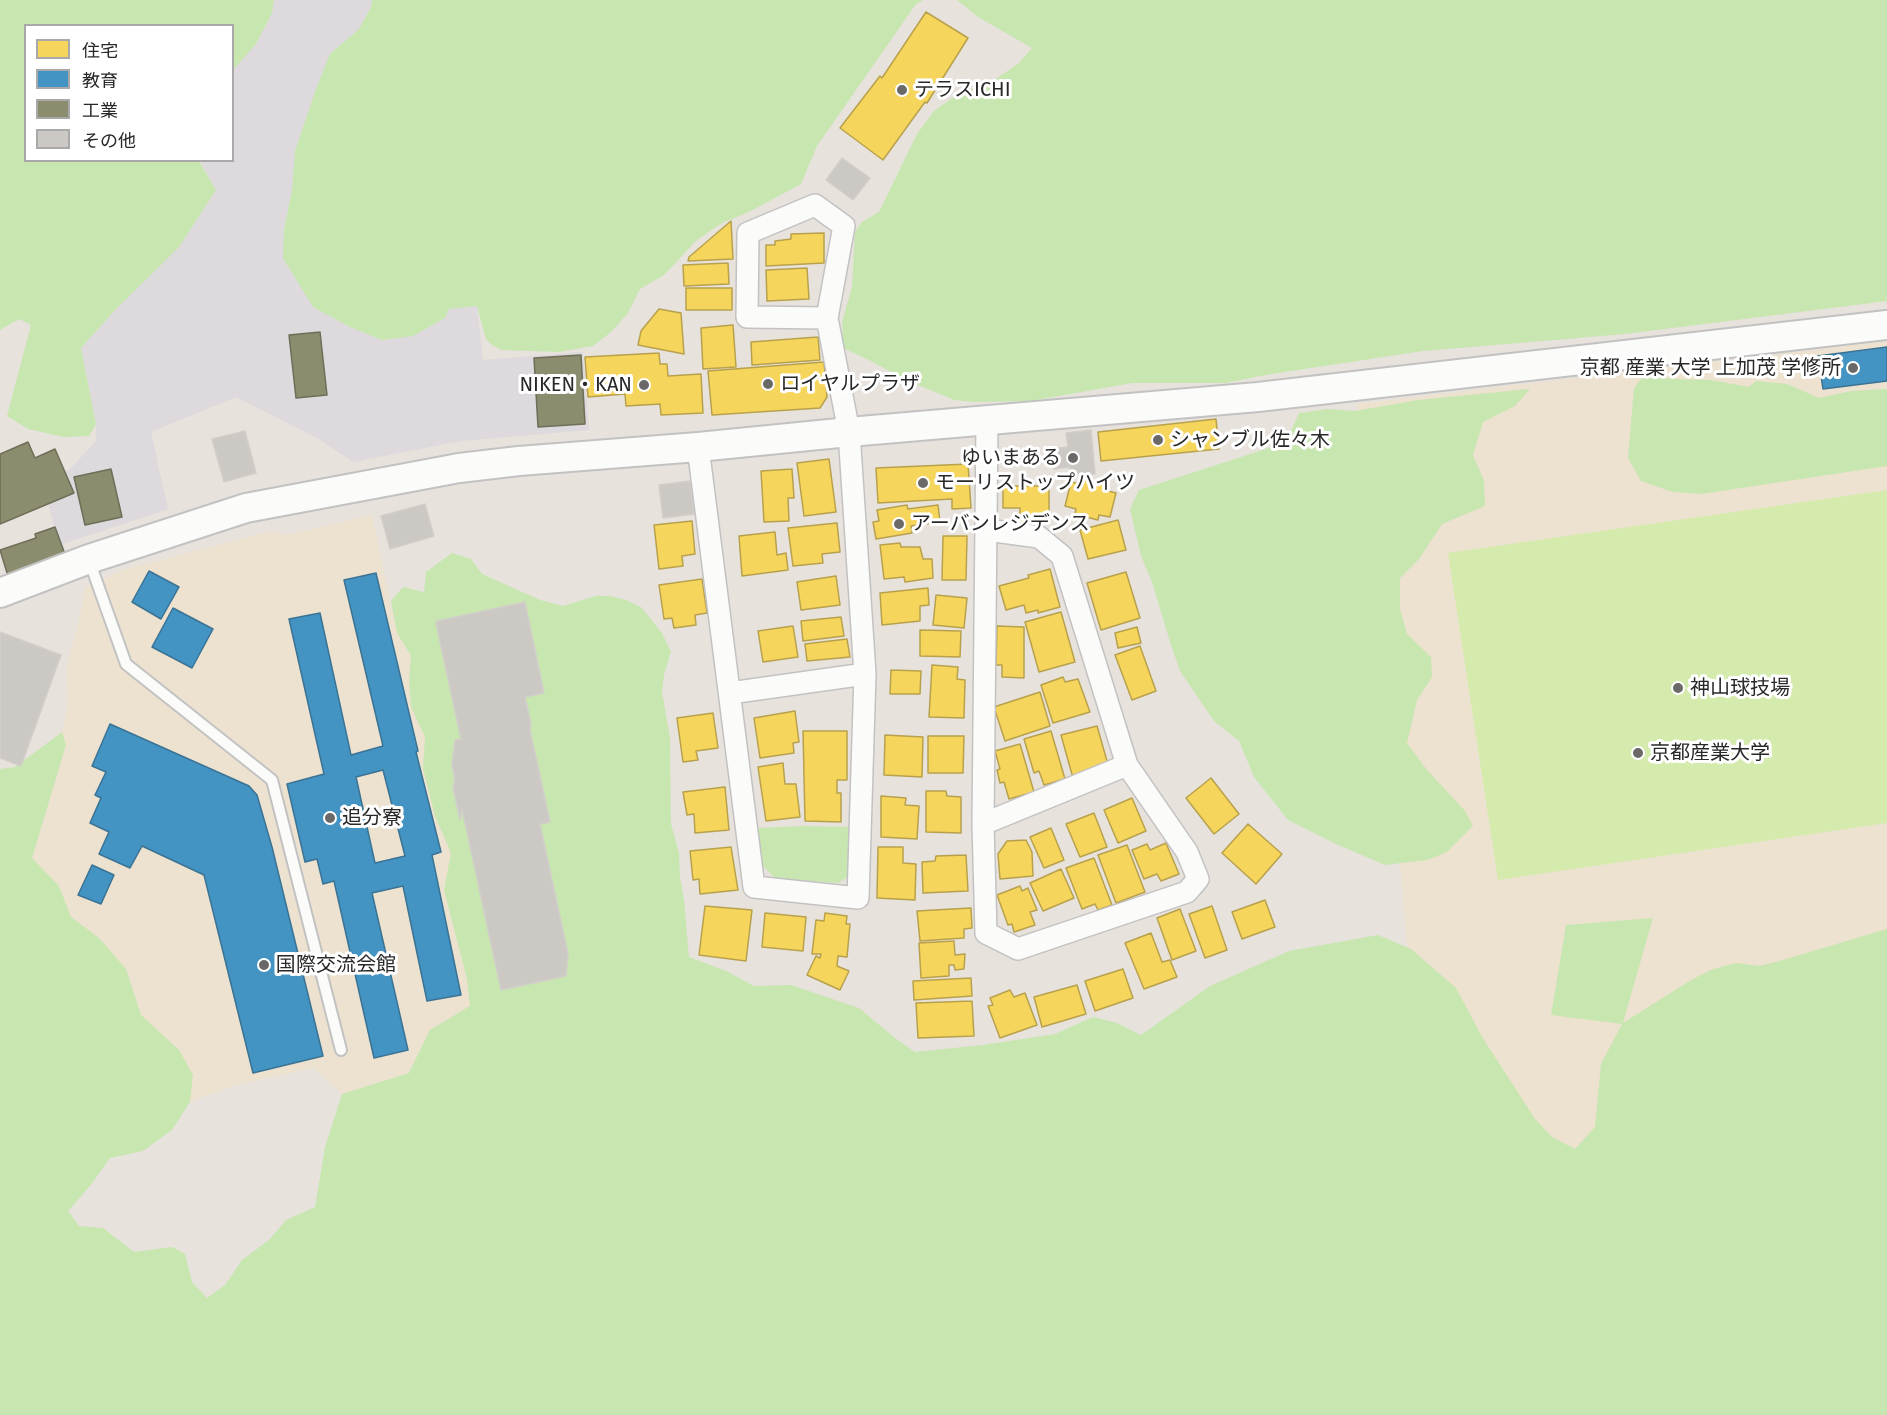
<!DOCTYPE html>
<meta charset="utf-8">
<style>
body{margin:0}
#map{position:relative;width:1887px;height:1415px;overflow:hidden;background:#e7e2dc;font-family:"Fira Sans","Noto Sans JP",sans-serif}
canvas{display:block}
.legend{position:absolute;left:24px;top:24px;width:210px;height:138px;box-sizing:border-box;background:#fff;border:2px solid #a9a9a9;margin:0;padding:8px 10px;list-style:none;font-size:18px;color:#282828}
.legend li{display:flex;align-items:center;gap:12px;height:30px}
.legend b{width:30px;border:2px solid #a9a9a9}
</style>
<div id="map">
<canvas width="1887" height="1415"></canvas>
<ul class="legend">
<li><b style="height:16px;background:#f6d55c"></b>住宅</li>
<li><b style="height:16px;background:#4393c3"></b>教育</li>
<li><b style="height:16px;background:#8c8c6e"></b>工業</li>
<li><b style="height:16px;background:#ccc8c4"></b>その他</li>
</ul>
</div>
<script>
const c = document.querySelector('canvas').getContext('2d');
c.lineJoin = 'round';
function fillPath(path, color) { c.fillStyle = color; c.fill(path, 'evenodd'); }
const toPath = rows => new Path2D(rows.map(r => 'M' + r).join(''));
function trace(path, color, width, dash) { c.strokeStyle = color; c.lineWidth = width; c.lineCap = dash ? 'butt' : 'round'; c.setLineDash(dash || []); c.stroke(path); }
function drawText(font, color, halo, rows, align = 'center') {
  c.font = font + ' "Fira Sans","Noto Sans JP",sans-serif'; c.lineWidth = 6; c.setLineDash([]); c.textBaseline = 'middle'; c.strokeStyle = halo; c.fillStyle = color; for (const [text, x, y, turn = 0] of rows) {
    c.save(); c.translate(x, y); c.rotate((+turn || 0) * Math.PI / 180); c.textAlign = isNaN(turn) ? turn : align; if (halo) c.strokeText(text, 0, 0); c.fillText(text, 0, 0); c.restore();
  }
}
const industrial = toPath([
 [274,0,372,0,371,7,359,29,330,54,292,190,284,228,302,287,313,307,350,327,382,340,413,336,445,318,449,309,477,306,483,360,583,352,589,430,461,441,353,462,317,438,236,397,151,432,168,509,59,545,45,492,62,472,68,471,96,441,96,424,81,348,116,309,216,190,200,161,232,160,233,70,256,44,272,13]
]);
const education = toPath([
 [1887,341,1887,1284,1422,1102,1357,404],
 [372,515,397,633,411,656,409,682,411,707,425,737,423,768,435,816,451,853,444,890,467,979,470,1006,430,1030,409,1073,342,1094,314,1068,236,1085,190,1102,193,1075,179,1050,141,1015,126,969,99,938,71,917,59,886,32,858,66,745,62,732,68,700,66,670,79,621,85,587,126,569,272,531,286,535]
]);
const green = toPath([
 [0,0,274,0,272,13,256,44,233,70,232,26,26,26,26,160,199,161,216,190,179,247,116,309,81,348,96,424,89,436,64,437,28,429,7,416,31,325,19,319,0,330],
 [372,0,923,0,916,4,817,146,801,184,749,212,722,223,697,240,664,275,640,289,628,313,611,332,593,346,559,352,501,350,492,345,486,339,477,306,449,309,445,318,413,336,382,340,350,327,313,307,283,258,284,230,292,190,295,151,316,89,330,54,359,29,371,7],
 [957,0,1887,0,1887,301,1625,334,1423,351,1265,375,1226,383,1132,383,1031,401,975,402,954,400,906,380,871,361,843,348,842,322,852,287,855,232,862,222,879,212,917,134,934,111,955,96,996,79,1019,63,1032,48,978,17],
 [1645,374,1672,379,1710,380,1749,387,1756,381,1787,384,1819,398,1851,391,1887,389,1887,466,1701,494,1673,492,1641,481,1628,458,1634,388],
 [1530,389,1515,406,1483,422,1473,455,1484,481,1485,506,1442,524,1419,559,1400,578,1400,609,1407,634,1431,657,1432,677,1417,700,1407,743,1427,770,1465,811,1473,826,1447,852,1427,860,1385,865,1336,844,1288,820,1254,777,1239,741,1214,721,1180,671,1170,642,1152,582,1141,556,1130,509,1139,490,1278,445,1289,436,1299,413,1328,409,1355,411,1418,400],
 [452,553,471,559,482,574,540,600,563,606,596,596,610,596,626,600,641,607,662,633,671,652,664,675,662,692,670,738,671,824,679,853,680,877,684,900,689,957,726,971,754,986,791,985,859,1008,895,1038,915,1052,983,1045,1055,1034,1093,1017,1117,1023,1141,1035,1210,986,1289,951,1378,935,1411,949,1456,988,1482,1037,1535,1119,1552,1137,1575,1149,1595,1127,1601,1064,1622,1024,1551,1015,1566,925,1653,918,1623,1023,1691,980,1713,969,1737,963,1759,966,1776,962,1887,929,1887,1415,0,1415,0,769,15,767,62,732,66,745,32,858,59,886,71,917,99,938,126,969,141,1015,179,1050,193,1075,190,1102,172,1130,143,1151,110,1158,90,1186,68,1211,79,1226,103,1228,134,1252,172,1247,185,1254,192,1282,207,1298,225,1285,242,1260,269,1240,286,1220,315,1207,325,1147,342,1094,409,1073,430,1030,470,1006,467,979,444,890,451,853,435,816,423,768,425,737,411,707,409,682,411,656,397,633,391,601,403,587,424,592,426,572],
 [802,826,851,827,849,876,838,883,775,878,759,862,758,828]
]);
const pitch = toPath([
 [1887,490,1887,823,1498,880,1448,553]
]);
const homes = toPath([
 [926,12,968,38,927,103,925,102,883,160,840,128,880,76,882,78,926,12],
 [731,221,733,259,688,261,689,257,731,221],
 [824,233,824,263,766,266,766,245,775,245,775,241,791,239,791,234,824,233],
 [728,263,729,284,684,286,683,265,728,263],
 [807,268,809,299,767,301,766,270,807,268],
 [686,288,732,288,732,310,686,310,686,288],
 [659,309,681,313,684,354,638,345,641,331,659,309],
 [733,325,736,367,703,369,701,328,733,325],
 [818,337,820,360,752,365,751,342,818,337],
 [659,353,660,364,667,364,668,376,701,374,703,413,661,415,660,404,626,406,625,394,588,397,585,357,659,353],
 [824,362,827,397,820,408,712,415,708,371,824,362],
 [1216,419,1219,449,1101,461,1098,432,1216,419],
 [829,459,836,512,804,516,797,463,829,459],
 [968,464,971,508,952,509,952,499,878,503,876,468,968,464],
 [792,469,794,498,788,498,789,521,764,522,761,471,792,469],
 [1084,479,1107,485,1105,490,1116,493,1110,517,1099,515,1098,520,1075,514,1076,509,1065,506,1071,482,1082,484,1084,479],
 [1003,486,1049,486,1049,524,1020,524,1020,508,1003,508,1003,486],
 [907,505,908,509,938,505,940,522,911,526,912,533,876,539,873,522,879,521,877,510,907,505],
 [1118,520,1126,550,1088,559,1080,530,1118,520],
 [692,521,695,554,682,556,683,566,659,569,654,525,692,521],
 [837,523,840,552,822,554,823,563,793,566,788,528,837,523],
 [775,532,777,555,786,553,788,570,742,576,739,536,775,532],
 [943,536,967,536,966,580,942,580,943,536],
 [900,543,901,547,920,547,923,559,932,559,933,578,905,582,904,577,884,579,880,545,900,543],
 [1050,569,1060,607,1038,613,1038,610,1026,613,1024,605,1006,610,999,586,1029,578,1028,575,1050,569],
 [1126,572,1140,618,1101,630,1087,583,1126,572],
 [836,576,840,605,801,610,797,582,836,576],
 [702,579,707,613,695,615,696,625,674,628,672,618,664,619,659,585,702,579],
 [928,588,929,605,920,606,920,621,882,625,880,593,928,588],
 [936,595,967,598,964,628,933,625,936,595],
 [1061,612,1075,662,1039,672,1025,622,1061,612],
 [841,617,844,636,803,641,801,621,841,617],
 [793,626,798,657,763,662,758,631,793,626],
 [997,626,1024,627,1024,678,1002,677,1002,665,996,665,997,626],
 [1137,627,1141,643,1118,648,1115,633,1137,627],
 [920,630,961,631,960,657,920,656,920,630],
 [847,639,850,657,807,661,805,644,847,639],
 [1140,646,1156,691,1132,700,1115,655,1140,646],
 [932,665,958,667,957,679,965,680,964,718,929,717,932,665],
 [891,670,921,671,920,694,890,694,891,670],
 [1063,677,1065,682,1078,679,1090,712,1053,723,1041,685,1063,677],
 [1040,692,1050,726,1005,741,994,707,1040,692],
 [795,711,799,742,793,743,794,753,760,758,754,718,795,711],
 [713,713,718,748,696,751,698,760,683,762,677,718,713,713],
 [1097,726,1109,768,1073,778,1061,735,1097,726],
 [803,731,847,731,847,780,837,780,837,793,841,793,841,822,805,821,803,731],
 [1051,731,1065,779,1044,785,1039,771,1034,773,1024,739,1051,731],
 [885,735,923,737,922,777,884,775,885,735],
 [928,736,964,736,963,773,928,773,928,736],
 [1020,744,1034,792,1009,799,1004,782,1000,783,997,770,1000,769,995,751,1020,744],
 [783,763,785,784,796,784,800,817,766,821,758,767,783,763],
 [1211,778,1239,814,1214,834,1186,798,1211,778],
 [725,787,729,830,695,833,694,814,687,815,683,792,725,787],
 [926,791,946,791,947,796,961,797,961,833,926,832,926,791],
 [881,796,906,798,905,805,919,806,917,839,881,837,881,796],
 [1132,798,1146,831,1118,843,1104,810,1132,798],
 [1094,813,1107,847,1080,857,1066,824,1094,813],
 [1248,824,1282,854,1256,884,1222,853,1248,824],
 [1051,828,1064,860,1044,868,1030,837,1051,828],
 [1026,840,1032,852,1033,876,1000,879,998,854,1007,841,1026,840],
 [1166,843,1179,874,1161,881,1157,874,1144,879,1132,850,1147,844,1150,850,1166,843],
 [1127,845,1145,892,1116,903,1098,855,1127,845],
 [731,847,738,890,700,894,699,879,693,880,690,851,731,847],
 [878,847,903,847,903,863,916,864,915,900,877,898,878,847],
 [966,855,968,891,923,893,922,862,935,861,936,856,966,855],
 [1094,858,1112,905,1098,910,1095,904,1082,909,1066,868,1094,858],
 [1061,869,1074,898,1043,911,1030,883,1061,869],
 [1020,886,1022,891,1028,888,1037,910,1030,912,1035,925,1014,932,1012,924,1008,925,997,895,1020,886],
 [1265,900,1275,927,1242,939,1232,912,1265,900],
 [705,906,752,910,746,961,699,955,705,906],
 [1212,906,1227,950,1205,958,1189,914,1212,906],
 [971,908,972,928,964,929,964,938,920,941,917,911,971,908],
 [1180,909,1196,951,1172,960,1157,918,1180,909],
 [765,913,806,917,803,951,762,947,765,913],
 [825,913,847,916,846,924,850,924,847,957,838,956,837,966,849,971,840,990,807,975,816,956,820,958,821,954,812,954,816,920,824,921,825,913],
 [1151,933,1162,962,1170,960,1177,977,1144,989,1125,943,1151,933],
 [954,941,955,955,965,954,964,969,955,970,954,965,949,965,949,976,921,978,919,943,954,941],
 [1123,969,1133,998,1095,1011,1085,981,1123,969],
 [971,978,972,996,914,1000,913,981,971,978],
 [1077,985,1086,1014,1042,1027,1034,997,1077,985],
 [1010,990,1014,997,1025,993,1037,1025,1000,1038,988,1006,993,1005,990,998,1010,990],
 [972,1001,974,1036,918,1038,916,1003,972,1001]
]);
const schools = toPath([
 [1887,347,1887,381,1823,389,1818,356,1887,347],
 [149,571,179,587,161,619,132,602,149,571],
 [376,573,418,751,416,752,441,852,432,855,461,995,427,1001,403,886,372,893,408,1050,374,1058,334,881,323,884,317,859,305,862,287,784,324,774,289,619,320,613,351,755,383,746,344,580,376,573],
 [383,770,405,856,375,863,356,777,383,770],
 [173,608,213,629,192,668,152,647,173,608],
 [110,724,249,786,257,795,272,847,323,1056,253,1073,204,875,142,846,130,868,99,854,109,832,90,823,101,798,95,795,106,772,92,766,110,724],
 [92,865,114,875,101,904,78,895,92,865]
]);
const industry = toPath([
 [320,332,327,395,296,398,289,335,320,332],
 [581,355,585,424,538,427,534,358,581,355],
 [28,442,35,458,55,449,74,493,0,524,0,454,28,442],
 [111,469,122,517,85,525,74,477,111,469],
 [55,527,66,557,8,576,0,550,36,538,35,534,55,527]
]);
const building = toPath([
 [842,158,870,178,853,200,826,180,842,158],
 [1091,430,1095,474,1070,476,1070,467,1054,469,1052,449,1068,447,1066,433,1091,430],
 [245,431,256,473,224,482,212,439,245,431],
 [690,481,694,514,663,518,659,485,690,481],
 [425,504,434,536,390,549,381,516,425,504],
 [525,602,544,693,525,697,531,724,530,730,550,822,540,824,568,954,566,976,501,990,462,809,460,820,453,787,455,779,452,765,455,740,461,739,436,623,437,621,525,602],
 [0,632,61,655,21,766,0,758,0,632]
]);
const lane = toPath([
 [89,560,126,664,272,780,341,1050]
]);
const street = toPath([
 [827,318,747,317,748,233,815,205,844,226,827,318,849,432,865,674],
 [698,447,754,887,858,898,865,674,730,693],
 [987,530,1039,537,1062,556,1127,765],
 [983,824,1127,765,1187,852,1198,879,1187,892,1018,949,986,933,983,824,987,421]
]);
const secondary = toPath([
 [0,593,89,559,246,508,459,468,519,461,698,447,849,432,1258,397,1887,325]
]);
const markers = [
 [902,90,6,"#6b6967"],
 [1853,368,6,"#6b6967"],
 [768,384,6,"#6b6967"],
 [644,385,6,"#6b6967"],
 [1158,440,6,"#6b6967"],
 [1073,458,6,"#6b6967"],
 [923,483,6,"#6b6967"],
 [899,524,6,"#6b6967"],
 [1678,688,6,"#6b6967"],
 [1638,753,6,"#6b6967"],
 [330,818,6,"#6b6967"],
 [264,965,6,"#6b6967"]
];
const poiNames = [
 ["テラスICHI",914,90],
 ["京都 産業 大学 上加茂 学修所",1841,368,"right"],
 ["ロイヤルプラザ",780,384],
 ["NIKEN・KAN",632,385,"right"],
 ["シャンブル佐々木",1170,440],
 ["ゆいまある",1061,458,"right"],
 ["モーリストップハイツ",935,483],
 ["アーバンレジデンス",911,524],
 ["神山球技場",1690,688],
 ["京都産業大学",1650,753],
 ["追分寮",342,818],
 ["国際交流会館",276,965]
];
fillPath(industrial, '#ddd9dc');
fillPath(education, '#ece2cf');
fillPath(green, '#c7e6b0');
fillPath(pitch, '#d5ebad');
fillPath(homes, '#f6d55c');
trace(homes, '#b8a14c', 1.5);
fillPath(schools, '#4393c3');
trace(schools, '#3b7394', 1.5);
fillPath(industry, '#8c8c6e');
trace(industry, '#6e6e59', 1.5);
fillPath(building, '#ccc8c4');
trace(building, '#d2cec8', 1.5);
trace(lane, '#c3c2c3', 14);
trace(street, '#c3c2c3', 24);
trace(secondary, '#c3c2c3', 32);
trace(lane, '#fbfbfa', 10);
trace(street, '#fbfbfa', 21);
trace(secondary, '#fbfbfa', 28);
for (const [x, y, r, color] of markers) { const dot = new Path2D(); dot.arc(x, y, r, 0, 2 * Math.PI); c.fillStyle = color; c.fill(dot); trace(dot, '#fff', 2); }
drawText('20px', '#282828', '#fff', poiNames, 'left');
</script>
